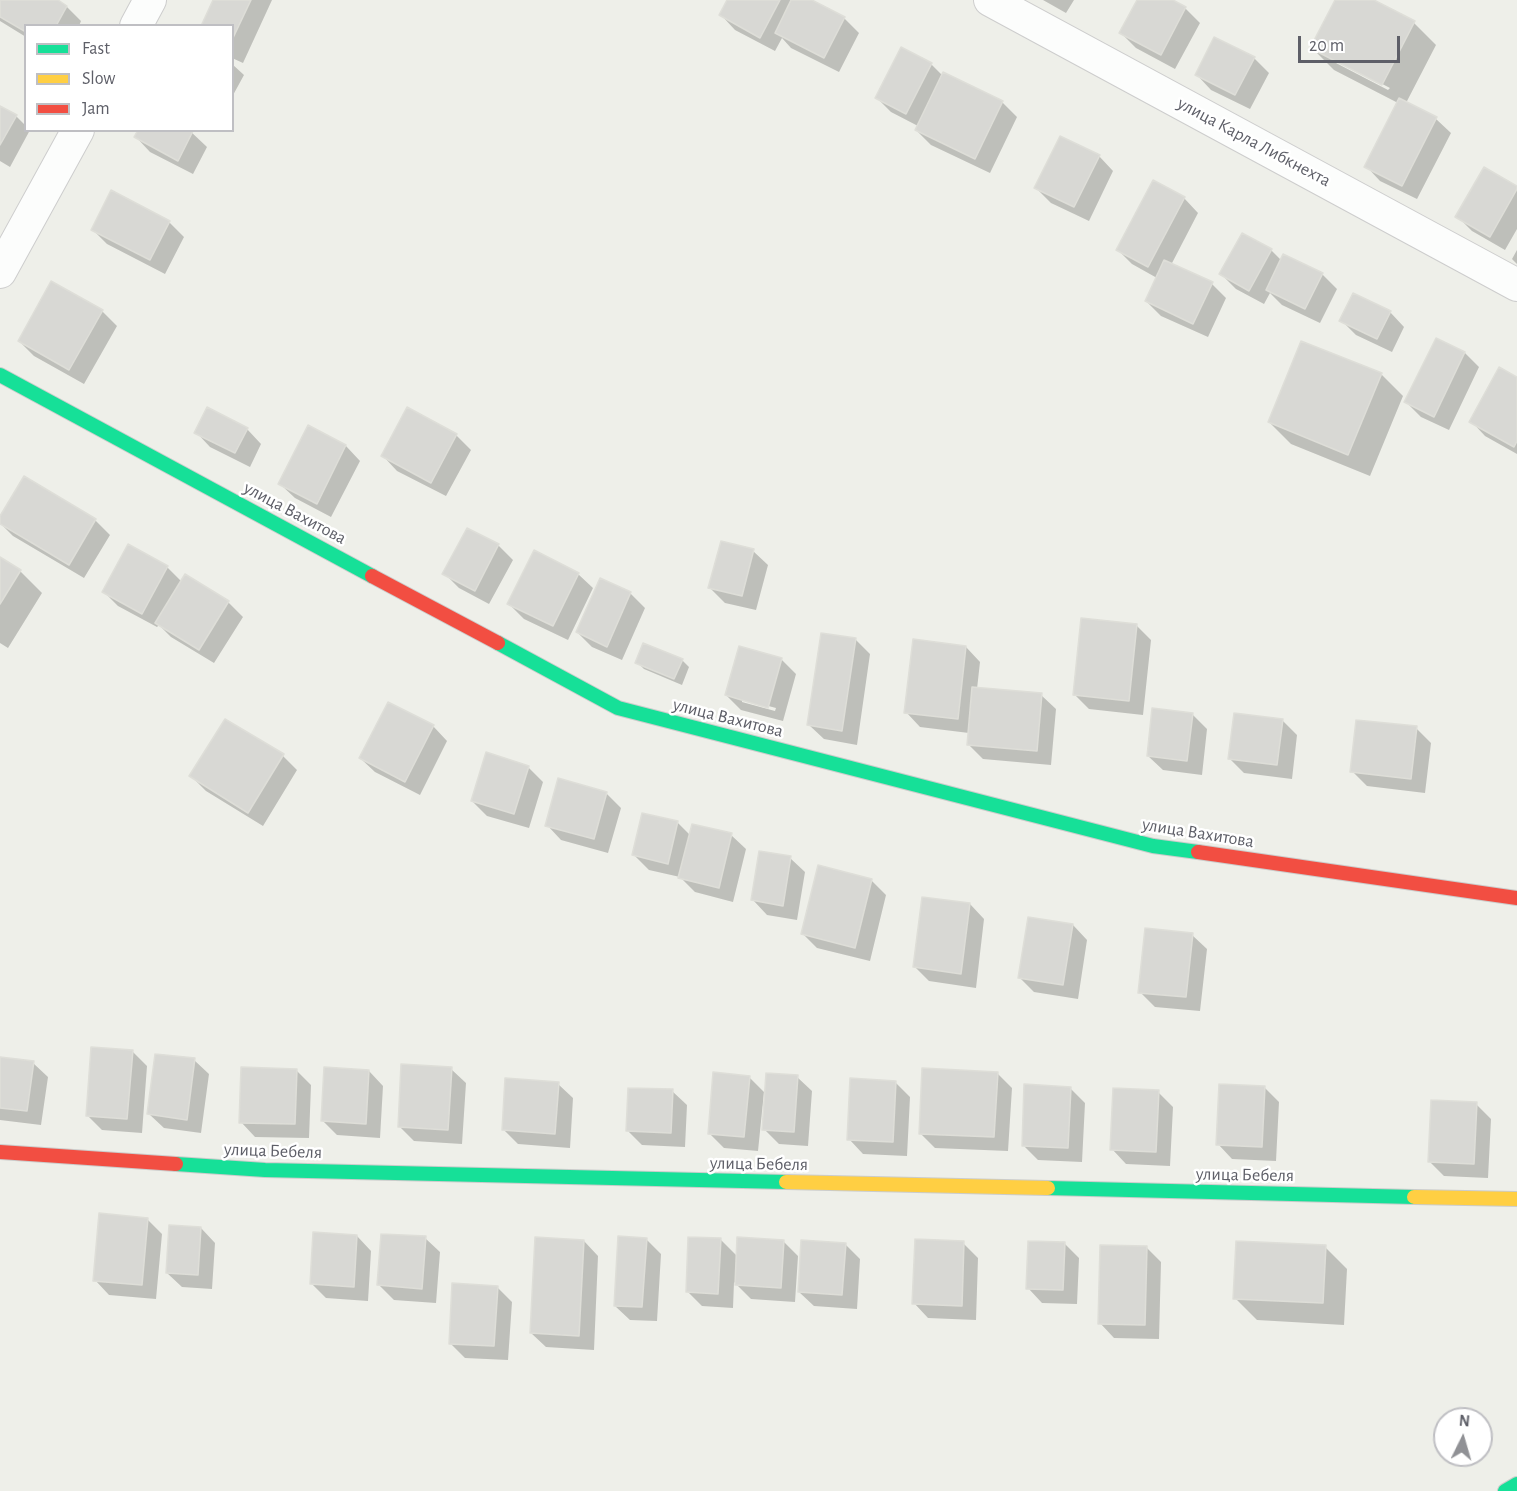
<!DOCTYPE html>
<meta charset="utf-8">
<style>
body{margin:0}
#map{position:relative;width:1517px;height:1491px;overflow:hidden;background:#eeefe9;font-family:"Alegreya Sans",sans-serif}
canvas{display:block}
.legend{position:absolute;left:24px;top:24px;width:210px;height:108px;box-sizing:border-box;background:#fff;border:2px solid #bfbfc3;margin:0;padding:8px 10px;list-style:none;font-size:18px;color:#5e5f68}
.legend li{display:flex;align-items:center;gap:12px;height:30px}
.legend b{width:30px;border:2px solid #bfbfc3}
.north{position:absolute;left:1433px;top:1407px;width:60px;height:60px;box-sizing:border-box;background:#fff;border:2px solid #bfbfc3;border-radius:50%;rotate:5deg;font-size:16px;font-weight:700;line-height:24px;text-align:center;color:#5e5f68}
.north::after{content:'';display:block;margin:auto;width:21px;height:27px;background:#909195;clip-path:polygon(50% 0,100% 100%,50% 72%,0 100%)}
.scale{position:absolute;left:1298px;top:36px;width:102px;height:27px;box-sizing:border-box;border:3px solid #5e5f68;border-top:0;padding-left:8px;font-size:18px;line-height:21px;white-space:nowrap;color:#5e5f68;-webkit-text-stroke:4px #fff;paint-order:stroke}
</style>
<div id="map">
<canvas width="1517" height="1491"></canvas>
<ul class="legend">
<li><b style="height:8px;background:#16e098"></b>Fast</li>
<li><b style="height:8px;background:#ffcf43"></b>Slow</li>
<li><b style="height:8px;background:#f24e42"></b>Jam</li>
</ul>
<div class="north">N</div>
<div class="scale">20 m</div>
</div>
<script>
const c = document.querySelector('canvas').getContext('2d');
c.lineJoin = 'round';
function fillPath(path, color) { c.fillStyle = color; c.fill(path, 'evenodd'); }
const toPath = rows => new Path2D(rows.map(r => 'M' + r).join(''));
function trace(path, color, width, dash) { c.strokeStyle = color; c.lineWidth = width; c.lineCap = dash ? 'butt' : 'round'; c.setLineDash(dash || []); c.stroke(path); }
function drawText(font, color, halo, rows, align = 'center') {
  c.font = font + ' "Alegreya Sans",sans-serif'; c.lineWidth = 5; c.setLineDash([]); c.textBaseline = 'middle'; c.strokeStyle = halo; c.fillStyle = color; for (const [text, x, y, turn = 0] of rows) {
    c.save(); c.translate(x, y); c.rotate((+turn || 0) * Math.PI / 180); c.textAlign = isNaN(turn) ? turn : align; if (halo) c.strokeText(text, 0, 0); c.fillText(text, 0, 0); c.restore();
  }
}
const shadow = toPath([
 [0,0,55,0,67,7,81,21,79,26,26,26,26,37,0,21],
 [215,0,272,0,243,63,232,58,232,26],
 [729,0,809,0,844,18,859,33,839,72,791,48,782,38,775,51,735,30,721,15],
 [1043,0,1074,0,1066,13],
 [1139,0,1170,0,1185,8,1200,23,1175,69,1136,48,1121,33],
 [1337,0,1370,0,1414,23,1436,45,1406,103,1436,119,1451,133,1417,199,1380,181,1366,166,1398,103,1334,70,1312,48],
 [1336,60,1390,88,1388,90,1336,63],
 [1254,58,1269,73,1250,109,1211,90,1197,75],
 [232,64,244,75,232,97],
 [931,64,943,76,943,74,1002,102,1017,117,990,173,931,145,916,130,918,126,891,112,877,98],
 [0,107,16,116,26,126,26,130,30,130,10,167,0,161],
 [189,130,207,147,193,174,150,152,136,137],
 [1099,156,1113,171,1089,221,1051,203,1036,188],
 [1517,188,1517,229,1505,250,1472,231,1457,216],
 [1184,198,1198,213,1171,265,1212,284,1226,298,1208,337,1161,316,1146,301,1157,278,1132,264,1118,250],
 [169,222,184,237,165,274,107,244,92,229],
 [1271,250,1282,261,1322,274,1337,289,1320,323,1282,305,1270,293,1264,304,1236,289,1221,274],
 [1517,250,1517,264,1512,259],
 [52,283,102,311,117,326,84,384,34,356,19,341],
 [1390,312,1404,327,1392,352,1356,335,1341,320],
 [1465,353,1479,367,1449,430,1421,417,1406,402],
 [1381,374,1403,396,1370,476,1291,444,1269,422],
 [1517,378,1517,454,1485,436,1471,421],
 [309,427,346,446,360,461,331,517,295,498,280,484],
 [247,429,261,444,250,467,210,447,196,432],
 [456,435,471,450,446,496,397,471,383,456],
 [25,478,95,520,110,535,84,578,13,536,0,523,0,519],
 [498,545,513,560,489,604,459,588,444,573],
 [128,546,167,567,182,582,228,602,243,617,214,663,171,637,159,625,157,627,118,606,104,592],
 [753,551,768,565,756,610,725,603,710,588],
 [0,558,20,571,42,593,8,648,0,643],
 [578,574,593,588,568,640,524,619,509,604],
 [630,593,645,608,622,660,592,647,577,632],
 [1137,626,1151,640,1143,715,1089,709,1074,694],
 [856,640,870,654,857,745,824,739,809,725],
 [966,647,980,662,977,689,1041,695,1056,709,1051,765,983,759,968,744,969,733,920,727,906,712],
 [781,659,796,674,783,721,741,710,726,695],
 [742,699,776,708,775,711,742,702],
 [682,660,689,667,682,685,644,669,637,662],
 [1192,714,1207,729,1202,775,1163,770,1148,756],
 [1282,720,1297,735,1292,779,1244,773,1230,759],
 [433,726,447,741,420,795,375,772,360,758],
 [1416,728,1431,743,1425,793,1367,786,1352,771],
 [283,756,297,770,263,826,206,791,191,776],
 [528,767,543,782,529,828,487,816,472,801],
 [606,793,621,808,608,853,561,840,547,825],
 [677,822,690,835,731,835,746,849,733,902,695,892,680,877,649,870,634,855],
 [790,858,805,872,797,920,767,915,753,900],
 [871,880,886,895,870,961,817,948,803,934],
 [970,904,984,919,976,988,929,981,915,967],
 [1073,925,1087,940,1078,999,1034,992,1019,977],
 [1192,935,1207,949,1200,1011,1155,1007,1140,992],
 [133,1052,147,1066,142,1133,102,1130,87,1115],
 [0,1058,33,1063,48,1077,41,1125,0,1120],
 [194,1060,209,1074,201,1133,164,1128,149,1114],
 [451,1069,466,1083,462,1144,414,1141,399,1126],
 [296,1070,311,1085,309,1138,255,1137,241,1122],
 [369,1071,383,1086,380,1138,337,1135,322,1120],
 [997,1073,1012,1088,1008,1151,935,1148,920,1133],
 [749,1077,764,1092,758,1151,724,1148,709,1133],
 [797,1077,812,1091,808,1146,779,1144,764,1129],
 [895,1082,910,1097,907,1156,863,1154,849,1139],
 [558,1084,573,1098,570,1148,518,1144,503,1129],
 [1264,1087,1279,1102,1276,1161,1232,1159,1218,1144],
 [1070,1088,1085,1103,1082,1162,1038,1160,1023,1145],
 [672,1091,687,1105,685,1147,642,1145,628,1131],
 [1158,1092,1173,1107,1170,1166,1126,1164,1112,1149],
 [1476,1104,1491,1119,1488,1178,1444,1176,1429,1161],
 [147,1219,162,1234,156,1299,109,1295,95,1280],
 [201,1228,215,1243,212,1289,182,1287,167,1273],
 [357,1236,371,1251,368,1301,326,1298,311,1283],
 [425,1238,440,1252,436,1303,394,1300,379,1285],
 [646,1239,661,1254,657,1321,630,1320,615,1306],
 [721,1240,738,1257,783,1241,798,1256,795,1302,751,1299,734,1282,733,1308,702,1306,687,1291],
 [584,1241,598,1256,594,1350,546,1347,531,1333],
 [963,1243,978,1258,976,1320,928,1318,914,1303],
 [845,1244,860,1259,857,1309,814,1306,799,1292],
 [1065,1244,1079,1258,1077,1304,1042,1303,1028,1288],
 [1325,1247,1347,1269,1344,1325,1257,1320,1235,1298],
 [1147,1248,1161,1262,1159,1339,1114,1338,1100,1323],
 [497,1287,512,1302,508,1360,465,1358,450,1343]
]);
const building = toPath([
 [0,0,58,0,67,6,56,26,26,26,26,32,0,17,0,0],
 [213,0,251,0,232,40,232,26,201,26,213,0],
 [727,0,780,0,760,38,719,15,727,0],
 [791,0,812,0,845,17,824,58,775,33,791,0],
 [1137,0,1173,0,1186,7,1161,55,1119,33,1137,0],
 [1335,0,1374,0,1415,21,1382,85,1310,48,1335,0],
 [1214,37,1255,57,1235,95,1195,75,1214,37],
 [901,47,932,63,906,114,875,98,901,47],
 [943,72,1003,101,975,159,915,130,943,72],
 [1399,98,1437,117,1402,186,1364,167,1399,98],
 [0,106,17,115,0,145,0,106],
 [138,130,192,130,193,131,178,161,134,137,138,130],
 [1060,136,1100,155,1074,207,1034,188,1060,136],
 [1484,167,1517,186,1517,189,1490,237,1455,217,1484,167],
 [1153,180,1185,197,1148,267,1116,250,1153,180],
 [111,190,170,221,150,260,91,230,111,190],
 [1242,233,1272,249,1249,291,1219,274,1242,233],
 [1283,254,1323,273,1305,309,1266,290,1283,254],
 [1164,260,1213,282,1193,324,1145,301,1164,260],
 [51,281,103,310,69,370,18,341,51,281],
 [1353,293,1391,311,1377,339,1339,321,1353,293],
 [1436,338,1465,352,1434,417,1404,402,1436,338],
 [1301,341,1382,373,1348,455,1268,422,1301,341],
 [1499,367,1517,377,1517,441,1514,447,1469,422,1499,367],
 [207,407,248,428,235,453,194,433,207,407],
 [407,407,457,434,431,483,381,456,407,407],
 [308,425,346,445,317,504,278,484,308,425],
 [24,476,96,519,69,565,0,524,0,516,24,476],
 [467,528,499,544,475,591,442,574,467,528],
 [721,541,754,549,742,596,708,588,721,541],
 [128,544,168,566,142,614,102,592,128,544],
 [534,550,579,573,553,626,507,604,534,550],
 [0,557,21,570,0,604,0,557],
 [185,574,229,601,199,650,155,623,185,574],
 [600,578,631,592,607,647,576,632,600,578],
 [1081,618,1137,624,1129,701,1073,695,1081,618],
 [821,633,856,638,842,731,807,725,821,633],
 [913,639,966,646,958,719,904,713,913,639],
 [643,643,683,659,674,679,635,663,643,643],
 [739,646,782,658,768,708,725,695,739,646],
 [972,687,1042,693,1037,751,967,745,972,687],
 [388,702,434,725,405,782,359,758,388,702],
 [1152,708,1193,713,1187,761,1147,756,1152,708],
 [1234,713,1283,719,1277,765,1228,759,1234,713],
 [225,719,284,754,248,813,189,776,225,719],
 [1356,720,1417,726,1411,779,1350,772,1356,720],
 [486,752,529,766,514,814,471,801,486,752],
 [558,778,607,792,594,839,545,826,558,778],
 [642,813,678,821,668,864,632,855,642,813],
 [692,824,732,833,719,888,678,878,692,824],
 [759,851,791,856,783,906,751,900,759,851],
 [818,865,872,879,855,948,801,934,818,865],
 [922,897,970,903,961,974,913,967,922,897],
 [1028,917,1073,924,1063,985,1018,978,1028,917],
 [1145,928,1193,933,1186,997,1138,993,1145,928],
 [91,1047,133,1050,127,1119,86,1116,91,1047],
 [155,1054,195,1058,187,1120,147,1114,155,1054],
 [0,1057,34,1061,27,1111,0,1108,0,1057],
 [401,1064,452,1067,448,1130,398,1127,401,1064],
 [241,1067,297,1069,295,1124,239,1123,241,1067],
 [324,1067,369,1070,366,1124,321,1121,324,1067],
 [922,1068,998,1072,994,1137,919,1134,922,1068],
 [713,1072,750,1076,744,1137,708,1134,713,1072],
 [766,1073,798,1075,794,1132,762,1130,766,1073],
 [505,1078,559,1082,555,1134,502,1130,505,1078],
 [850,1078,896,1081,893,1142,847,1140,850,1078],
 [1024,1084,1071,1087,1068,1148,1022,1146,1024,1084],
 [1219,1084,1265,1086,1262,1147,1216,1145,1219,1084],
 [628,1088,673,1089,671,1133,626,1131,628,1088],
 [1113,1088,1159,1090,1156,1152,1110,1150,1113,1088],
 [1431,1100,1477,1102,1474,1164,1428,1162,1431,1100],
 [99,1213,148,1218,142,1285,93,1281,99,1213],
 [169,1225,201,1227,198,1275,166,1273,169,1225],
 [313,1232,357,1235,354,1287,310,1284,313,1232],
 [381,1234,426,1236,422,1289,377,1285,381,1234],
 [618,1236,647,1238,642,1307,614,1306,618,1236],
 [535,1237,584,1240,579,1336,530,1333,535,1237],
 [688,1237,721,1238,718,1294,686,1292,688,1237],
 [737,1237,784,1240,781,1288,735,1285,737,1237],
 [915,1239,964,1241,962,1306,912,1304,915,1239],
 [801,1240,846,1243,842,1295,798,1292,801,1240],
 [1028,1241,1065,1242,1063,1290,1026,1289,1028,1241],
 [1236,1241,1326,1245,1323,1303,1233,1299,1236,1241],
 [1100,1245,1147,1246,1145,1325,1098,1324,1100,1245],
 [452,1283,498,1286,494,1346,449,1344,452,1283]
]);
const street = toPath([
 [990,0,1517,285],
 [136,26,150,0],
 [0,272,78,130]
]);
const fast = toPath([
 [0,375,372,576],
 [498,643,618,708,1153,846,1198,852],
 [176,1164,265,1170,786,1182],
 [1048,1188,1414,1197],
 [1505,1491,1517,1484]
]);
const slow = toPath([
 [786,1182,1048,1188],
 [1414,1197,1517,1199]
]);
const jam = toPath([
 [372,576,498,643],
 [1198,852,1517,898],
 [0,1152,176,1164]
]);
const streetNames = [
 ["улица Карла Либкнехта",1254,142,28],
 ["улица Вахитова",295,513,28],
 ["улица Вахитова",728,718,14],
 ["улица Вахитова",1198,833,9],
 ["улица Бебеля",273,1151,2],
 ["улица Бебеля",759,1164,1],
 ["улица Бебеля",1245,1175,1]
];
fillPath(shadow, '#0003');
fillPath(building, '#d8d8d4');
trace(building, '#deded8', 1.5);
trace(street, '#cdcdcd', 34);
trace(fast, '#cbcccb', 16);
trace(slow, '#cbcccb', 16);
trace(jam, '#cbcccb', 16);
trace(street, '#fcfdfc', 32);
trace(fast, '#16e098', 14);
trace(slow, '#ffcf43', 14);
trace(jam, '#f24e42', 14);
drawText('18px', '#5e5f68', '#fff', streetNames);
</script>
